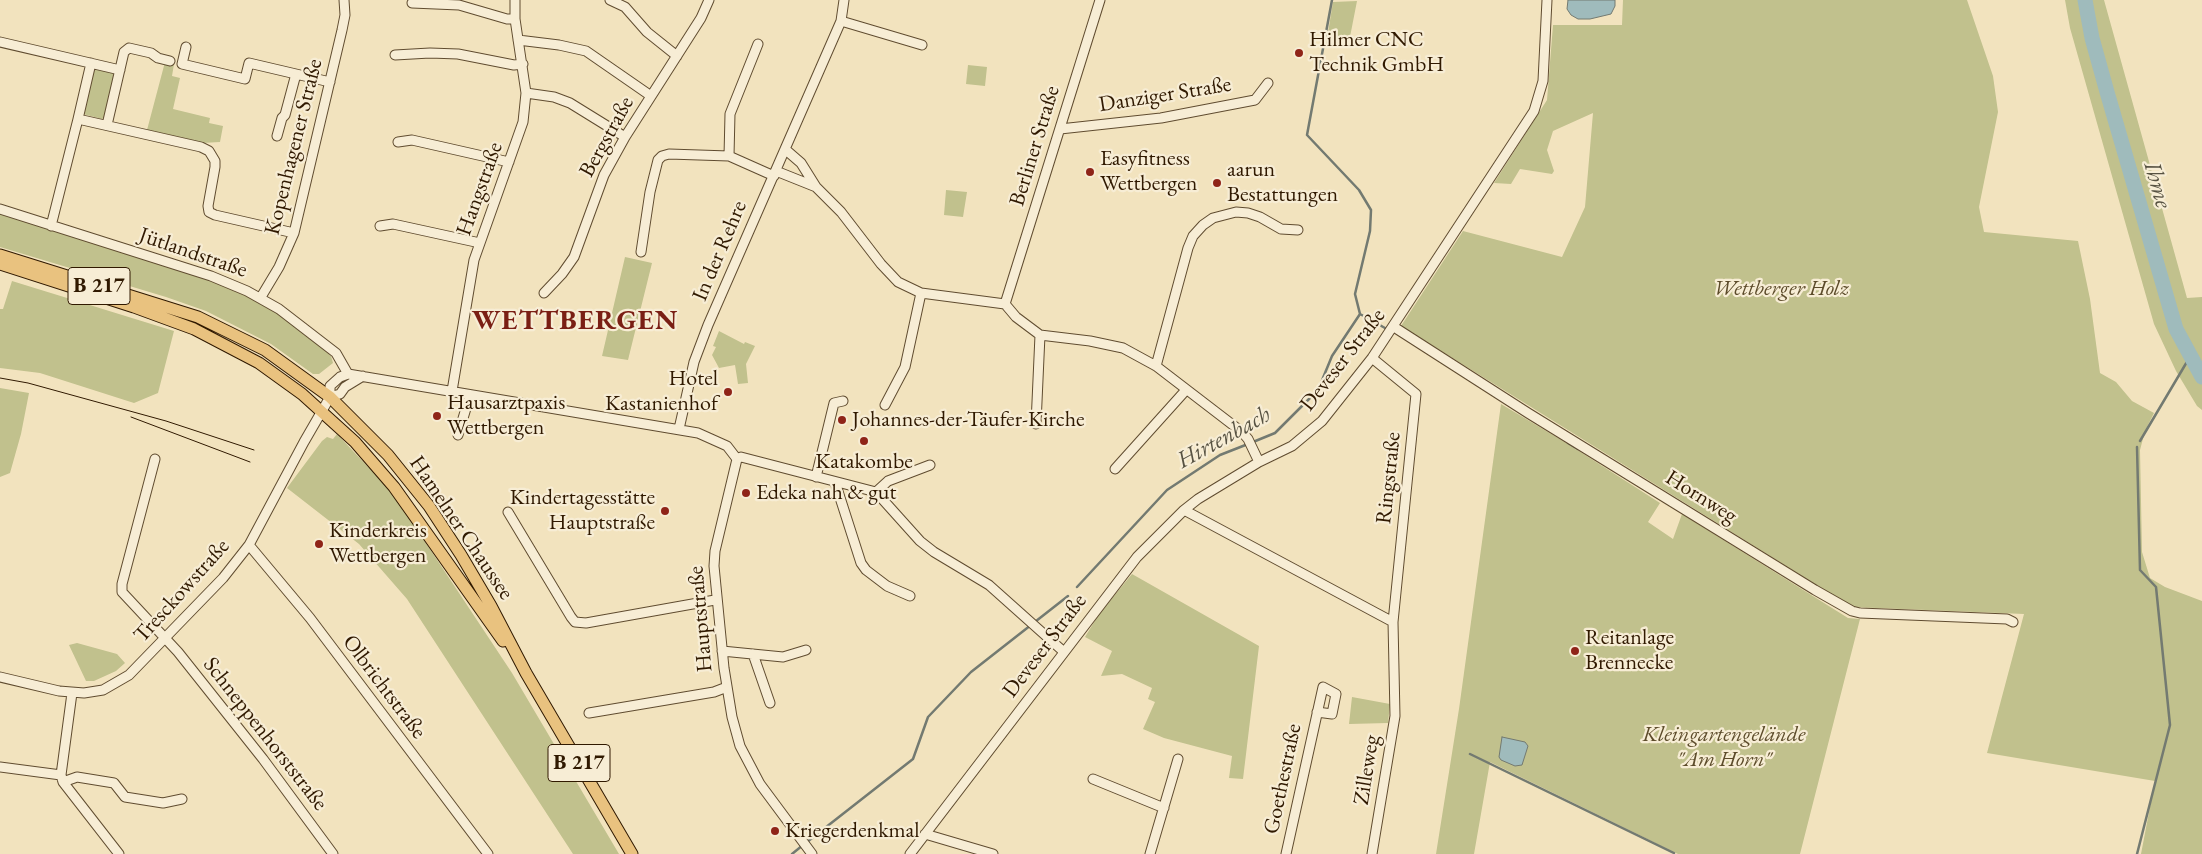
<!DOCTYPE html>
<meta charset="utf-8">
<style>
body{margin:0}
canvas{display:block;background:#f2e3be}
</style>
<canvas width="2202" height="854"></canvas>
<script>
const c = document.querySelector('canvas').getContext('2d');
c.lineJoin = 'round';
function fillPath(path, color) { c.fillStyle = color; c.fill(path, 'evenodd'); }
const toPath = rows => new Path2D(rows.map(r => 'M' + r).join(''));
function trace(path, color, width, dash) { c.strokeStyle = color; c.lineWidth = width; c.lineCap = dash ? 'butt' : 'round'; c.setLineDash(dash || []); c.stroke(path); }
function drawText(font, color, halo, rows, align = 'center') {
  c.font = font + ' "EB Garamond",serif'; c.lineWidth = 4.5; c.setLineDash([]); c.textBaseline = 'middle'; c.strokeStyle = halo; c.fillStyle = color; for (const [text, x, y, turn = 0] of rows) {
    c.save(); c.translate(x, y); c.rotate((+turn || 0) * Math.PI / 180); c.textAlign = isNaN(turn) ? turn : align; if (halo) c.strokeText(text, 0, 0); c.fillText(text, 0, 0); c.restore();
  }
}
const green = toPath([
 [1623,0,1967,0,1993,76,1998,112,1979,207,1984,232,2078,241,2090,299,2100,373,2116,382,2132,401,2154,413,2145,431,2140,450,2142,552,2150,578,2165,587,2202,601,2202,854,2141,854,2155,781,1987,753,2024,614,1852,607,1401,326,1463,231,1562,257,1585,207,1593,113,1553,131,1547,150,1554,171,1552,174,1520,169,1511,184,1494,183,1547,100,1553,25,1622,25],
 [2065,0,2104,0,2187,298,2202,297,2202,410,2197,406,2176,371,2154,324,2070,28],
 [1357,1,1349,42,1326,45,1333,2],
 [165,62,174,64,172,76,180,78,173,109,210,118,209,123,223,126,220,142,202,143,147,130],
 [968,65,987,67,985,86,966,84],
 [95,68,113,72,115,75,105,117,102,119,83,114,92,70],
 [946,190,967,192,963,217,944,215],
 [0,208,187,268,279,309,331,356,333,363,319,374,313,374,271,344,206,311,166,297,0,247],
 [625,257,652,263,628,360,602,356],
 [12,281,174,331,158,393,134,403,40,373,0,368,0,309,3,309],
 [719,331,744,344,745,342,755,346,746,364,748,383,738,384,735,365,719,368,712,355,716,347,713,346],
 [0,388,29,393,21,434,10,473,0,477],
 [1501,404,1568,444,1660,503,1648,522,1673,539,1682,514,1848,618,1860,619,1800,854,1678,854,1490,762,1474,854,1436,854,1459,709],
 [337,434,387,487,412,522,512,673,619,854,573,854,407,599,359,544,287,488,322,441,327,437,333,439],
 [1132,574,1259,646,1243,779,1229,778,1232,756,1164,738,1143,729,1155,702,1148,699,1152,688,1122,674,1101,676,1112,651,1085,637,1099,614],
 [77,643,117,654,125,663,116,671,94,681,86,681,69,645],
 [1352,697,1390,704,1388,723,1349,724]
]);
const water = toPath([
 [1568,0,1615,0,1615,6,1611,14,1590,19,1578,19,1571,15,1567,9,1568,0],
 [1502,737,1525,742,1528,746,1522,765,1515,766,1501,760,1499,757,1502,737]
]);
const stream = toPath([
 [1360,314,1385,328],
 [2140,441,2191,355],
 [1253,442,1275,433,1318,390,1332,356,1360,314,1355,294,1370,231,1371,210,1359,190,1307,135,1332,0],
 [1568,443,1578,449],
 [1077,587,1167,490,1220,455,1248,444],
 [1470,754,1674,853],
 [807,842,913,759,928,717,971,672,1068,596],
 [792,854,803,845],
 [2137,854,2170,725,2156,587,2140,570,2137,447]
]);
const river = toPath([
 [2085,0,2092,38,2107,92,2176,329,2202,377]
]);
const minor = toPath([
 [610,0,625,7,647,32,677,56],
 [412,3,459,5,507,19,515,19],
 [841,21,922,45],
 [518,40,559,45,586,51,651,96],
 [0,42,120,70],
 [186,47,182,64,245,79,249,63,330,82],
 [395,55,430,53,458,54,514,65,523,64],
 [526,93,554,97,570,103,625,137],
 [78,119,91,63],
 [107,125,124,52,129,48,151,53,158,58,170,61],
 [1060,129,1161,118,1255,100,1268,83],
 [277,136,282,118,285,115,296,74],
 [398,142,412,140,509,162],
 [786,150,801,163,816,187,841,212,881,264,898,282,921,293,1005,304,1016,317,1040,335,1090,341,1123,348,1156,366,1242,432,1248,439,1259,462],
 [729,156,730,114,758,44],
 [776,171,816,187],
 [0,209,211,276,247,291,279,309,336,353,348,374],
 [51,226,78,119,201,147,209,151,215,161,215,167,208,206,209,212,215,215,294,233],
 [380,226,393,224,480,243],
 [641,252,650,192,658,160,662,156,669,154,729,156,774,176],
 [544,293,562,274,574,257,604,175,625,137,701,18,709,0],
 [261,297,279,267,294,233,342,30,345,15,344,0],
 [1005,304,1100,0],
 [1394,327,1528,413,1815,590,1852,611,1860,613,2007,619,2013,622],
 [1156,366,1188,248,1193,236,1203,225,1213,218,1236,212,1248,213,1260,217,1281,229,1298,230],
 [452,391,474,260,523,122,526,93,515,19,515,0],
 [330,397,340,394,345,387,363,376],
 [885,405,905,367,921,293],
 [1036,424,1040,335],
 [679,429,694,362,708,325,841,21,844,0],
 [458,435,470,395],
 [155,459,122,584,122,592,178,652,263,759,333,854],
 [737,459,741,457,876,492],
 [1115,469,1186,390],
 [816,477,834,403,843,401],
 [835,482,861,563,866,570,887,586,910,596],
 [876,492,920,541,934,552,989,585,1064,652],
 [876,492,888,481,930,465],
 [1184,510,1393,622],
 [508,512,571,617,575,622,586,623,715,600],
 [249,545,310,618,488,854],
 [722,651,783,657,806,650],
 [753,654,770,703],
 [0,677,59,691,84,693,103,690,129,675,223,578,249,545,304,442,330,397,330,386,340,377,348,374,698,433,727,446,737,459,715,551,714,566,724,668,732,717,740,746,760,784,812,854],
 [72,693,61,775,63,782,119,854],
 [589,713,714,692,727,687],
 [0,767,61,775],
 [1093,779,1164,808],
 [63,782,77,777,114,783,125,797,163,803,182,799],
 [925,834,993,854],
 [910,854,1137,557,1184,510,1198,499,1259,462,1292,446,1322,421,1372,358,1534,111,1543,81,1547,0],
 [1150,854,1178,759],
 [1286,854,1323,687,1336,694,1332,714,1317,712],
 [1372,854,1395,716,1393,622,1416,394,1372,358]
]);
const major = toPath([
 [0,255,198,317,265,350,330,397,388,455,429,506,461,555,491,606,526,673,632,854],
 [0,264,134,307,194,329,259,363,302,394,355,442,394,487,503,641]
]);
const tram = toPath([
 [0,378,28,383,166,421,254,450],
 [131,417,250,462]
]);
const markers = [
 [1299,53,5,"#8f2418"],
 [1090,172,5,"#8f2418"],
 [1217,183,5,"#8f2418"],
 [728,392,5,"#8f2418"],
 [437,416,5,"#8f2418"],
 [842,420,5,"#8f2418"],
 [864,441,5,"#8f2418"],
 [746,493,5,"#8f2418"],
 [665,511,5,"#8f2418"],
 [319,544,5,"#8f2418"],
 [1575,651,5,"#8f2418"],
 [775,831,5,"#8f2418"]
];
const shields = [
 [99,286,62],
 [579,763,62]
];
const shieldNames = [
 ["B 217",99,286],
 ["B 217",579,763]
];
const poiNames = [
 ["Hilmer CNC",1309,40],
 ["Technik GmbH",1309,65],
 ["Easyfitness",1100,159],
 ["Wettbergen",1100,184],
 ["aarun",1227,170],
 ["Bestattungen",1227,195],
 ["Hotel",718,379,"right"],
 ["Kastanienhof",718,404,"right"],
 ["Hausarztpaxis",447,403],
 ["Wettbergen",447,428],
 ["Johannes-der-Täufer-Kirche",852,420],
 ["Katakombe",864,462,"center"],
 ["Edeka nah & gut",756,493],
 ["Kindertagesstätte",655,498,"right"],
 ["Hauptstraße",655,523,"right"],
 ["Kinderkreis",329,531],
 ["Wettbergen",329,556],
 ["Reitanlage",1585,638],
 ["Brennecke",1585,663],
 ["Kriegerdenkmal",785,831]
];
const streetNames = [
 ["Danziger Straße",1165,95,-9],
 ["Bergstraße",607,137,-61],
 ["Berliner Straße",1035,146,-73],
 ["Kopenhagener Straße",294,147,-76],
 ["Hangstraße",480,189,-70],
 ["In der Rehre",720,251,-67],
 ["Jütlandstraße",193,253,19],
 ["Deveser Straße",1343,360,-52],
 ["Ringstraße",1389,478,-84],
 ["Hornweg",1701,497,32],
 ["Hamelner Chaussee",461,528,56],
 ["Tresckowstraße",182,591,-48],
 ["Hauptstraße",701,619,-95],
 ["Deveser Straße",1045,646,-53],
 ["Olbrichtstraße",384,687,53],
 ["Schneppenhorststraße",265,734,52],
 ["Zilleweg",1367,770,-81],
 ["Goethestraße",1283,779,-78]
];
const parkNames = [
 ["Wettberger Holz",1781,289],
 ["Kleingartengelände",1724,735],
 ["\"Am Horn\"",1724,760]
];
const waterNames = [
 ["Ihme",2157,185,74],
 ["Hirtenbach",1224,438,-29]
];
const districtNames = [
 ["WETTBERGEN",575,321]
];
fillPath(green, '#c1c18d');
fillPath(water, '#9fbbbc');
trace(water, '#737a71', 1);
trace(stream, '#737a71', 2.5);
trace(river, '#9fbbbc', 15);
trace(minor, '#604c30', 11);
trace(major, '#301900', 13);
trace(minor, '#f7edd5', 9);
trace(major, '#e9c27f', 11);
trace(tram, '#301900', 1);
for (const [x, y, r, color] of markers) { const dot = new Path2D(); dot.arc(x, y, r, 0, 2 * Math.PI); c.fillStyle = color; c.fill(dot); trace(dot, '#f7edd5', 2); }
for (const [x, y, w] of shields) { const box = new Path2D(); box.roundRect(x - w / 2, y - 18.5, w, 37, 4); c.fillStyle = '#f7edd5'; c.fill(box); trace(box, '#301900', 1); }
drawText('bold 21px', '#301900', null, shieldNames);
drawText('22px', '#301900', '#f7edd5', poiNames, 'left');
drawText('22px', '#301900', '#f7edd5', streetNames);
drawText('italic 22px', '#5c4b2a', '#f7edd5', parkNames);
drawText('italic 24px', '#575242', '#f7edd5', waterNames);
c.letterSpacing = '1px';
drawText('bold 28px', '#7a1f14', '#f7edd5', districtNames);
c.letterSpacing = '0px';
</script>
